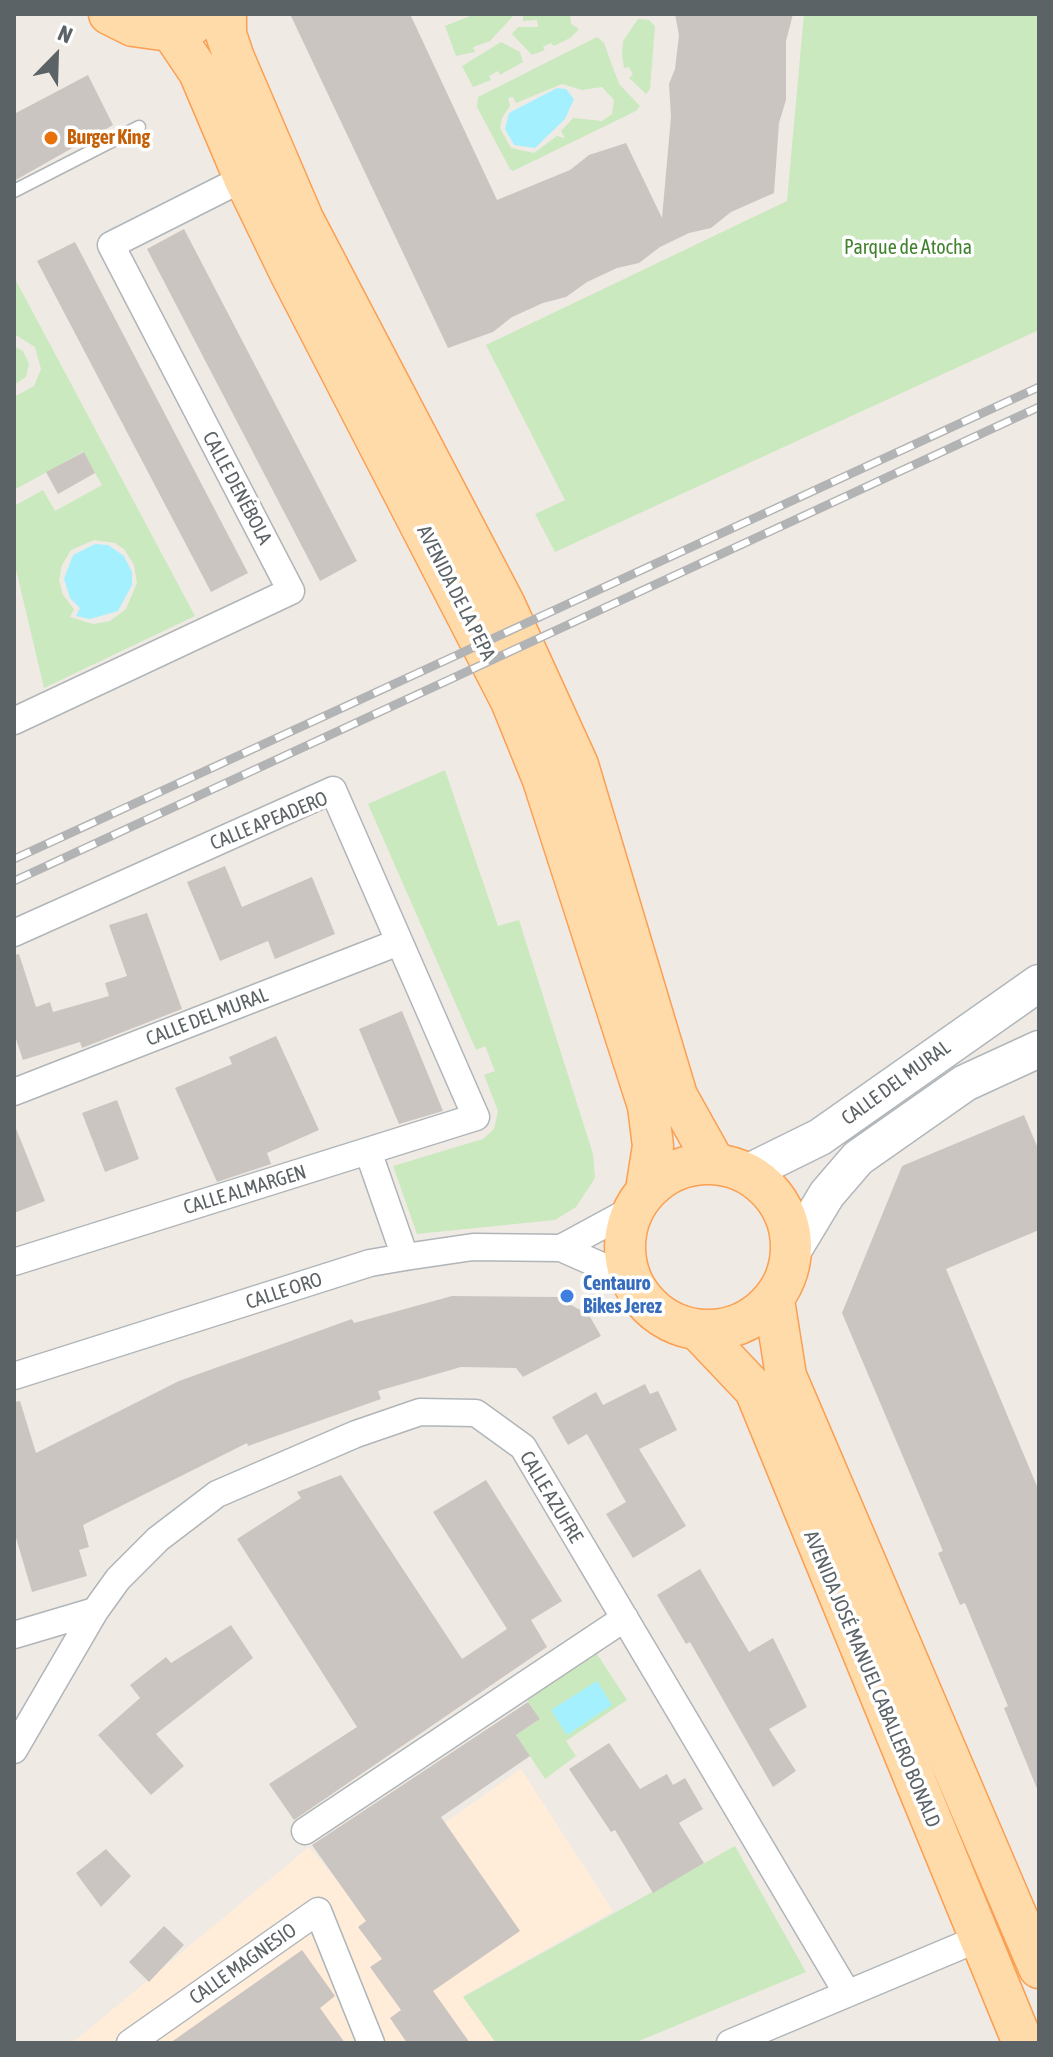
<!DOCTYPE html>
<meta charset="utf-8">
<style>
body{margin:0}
#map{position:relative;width:1053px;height:2057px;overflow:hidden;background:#f0eae4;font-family:"Asap Condensed",sans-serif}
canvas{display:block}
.frame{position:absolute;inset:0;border:16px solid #5c6366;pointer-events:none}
.north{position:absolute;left:16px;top:16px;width:80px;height:80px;-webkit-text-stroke:6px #fff;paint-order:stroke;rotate:23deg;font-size:22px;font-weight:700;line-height:32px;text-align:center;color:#5c6366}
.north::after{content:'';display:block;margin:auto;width:28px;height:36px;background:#5c6366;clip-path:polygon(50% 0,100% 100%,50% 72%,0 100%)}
</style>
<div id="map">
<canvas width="1053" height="2057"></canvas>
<div class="frame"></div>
<div class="north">N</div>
</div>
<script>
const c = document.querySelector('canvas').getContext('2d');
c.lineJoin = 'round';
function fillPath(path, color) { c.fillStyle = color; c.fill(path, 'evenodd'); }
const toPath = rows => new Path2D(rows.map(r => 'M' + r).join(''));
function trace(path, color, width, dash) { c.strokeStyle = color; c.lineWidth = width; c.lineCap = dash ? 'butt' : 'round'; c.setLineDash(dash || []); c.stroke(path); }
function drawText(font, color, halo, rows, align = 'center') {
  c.font = font + ' "Asap Condensed",sans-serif'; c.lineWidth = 7; c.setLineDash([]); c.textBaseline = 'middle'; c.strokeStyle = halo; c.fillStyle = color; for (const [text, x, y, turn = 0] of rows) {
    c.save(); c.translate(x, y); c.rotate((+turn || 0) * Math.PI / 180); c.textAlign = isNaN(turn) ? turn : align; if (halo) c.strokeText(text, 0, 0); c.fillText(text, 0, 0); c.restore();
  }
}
const commercial = toPath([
 [521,1769,613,1911,463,1996,496,2043,72,2043,309,1847,347,1892]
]);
const green = toPath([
 [475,14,515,14,490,41,473,47,475,52,456,56,445,26],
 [523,14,570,14,571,24,579,29,570,38,554,46,551,43,543,47,545,50,532,55,512,34,518,27,538,27,537,20,523,21],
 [804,14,1039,14,1039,330,555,552,535,514,565,500,486,345,787,201],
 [638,19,649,20,655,26,650,89,646,94,629,78,633,75,629,67,624,68,622,55,623,41],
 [597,37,604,43,619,84,640,106,636,111,513,171,510,169,477,107,478,97],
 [562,84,582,90,602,87,614,100,612,114,602,121,573,118,561,131,565,138,557,136,534,153,511,148,500,128,502,118,510,106,508,98,513,97,516,103],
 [501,42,520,52,523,62,500,75,498,71,489,76,491,80,473,87,462,66],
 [14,277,195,616,44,688,14,561,14,506,43,490,55,511,102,485,83,452,14,490,14,397,34,386,41,369,35,347,14,334],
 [94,540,115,543,124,549,134,565,137,583,126,609,110,621,93,624,70,617,74,609,63,595,59,580,62,565,71,550],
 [14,346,23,351,29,364,26,377,14,385],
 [445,770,498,926,519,920,593,1154,595,1178,576,1207,555,1220,417,1234,393,1166,483,1139,494,1129,498,1111,484,1075,495,1071,485,1046,476,1050,368,804],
 [597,1654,627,1700,566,1741,576,1756,545,1779,516,1735,540,1719,527,1700],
 [735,1846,806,1972,634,2043,496,2043,463,1997]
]);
const water = toPath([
 [557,88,566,89,574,99,565,119,535,148,514,145,505,129,509,113],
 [95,544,108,545,124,556,132,572,132,585,118,611,90,619,76,616,80,608,70,598,64,579,73,555],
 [597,1681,612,1705,567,1735,551,1710]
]);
const building = toPath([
 [290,14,410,14,497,200,570,170,589,155,626,143,662,218,671,117,669,84,675,69,679,35,675,14,793,14,786,41,786,100,779,123,774,193,731,212,711,228,689,233,660,247,639,263,617,268,587,282,566,297,543,303,512,317,493,332,448,348],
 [88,75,113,125,14,181,14,114],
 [184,229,357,561,320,581,147,249],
 [75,242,248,573,211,592,37,261],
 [84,452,95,473,58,494,46,472],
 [225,866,242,907,312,877,335,934,275,959,268,941,220,961,187,882],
 [147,913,182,1009,82,1048,80,1042,23,1060,14,1033,14,955,19,954,36,1007,50,1002,53,1012,109,996,105,983,127,976,109,925],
 [402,1011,443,1111,399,1124,359,1029],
 [276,1036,319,1130,267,1153,271,1164,217,1182,175,1088,232,1064,229,1057],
 [117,1100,139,1159,105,1172,82,1113],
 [1024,1115,1039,1151,1039,1230,946,1269,1039,1491,1038,1791,1004,1708,1008,1706,965,1603,960,1605,938,1553,943,1551,842,1313,902,1166],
 [15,1126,45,1201,14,1213,14,1127],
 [452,1296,557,1297,589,1315,601,1336,523,1377,516,1368,461,1367,378,1391,381,1399,248,1446,247,1443,83,1525,89,1547,79,1550,87,1576,32,1592,14,1531,14,1402,20,1401,36,1453,179,1381,352,1319,354,1323],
 [645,1384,650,1394,658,1391,677,1430,639,1449,686,1526,633,1558,606,1514,626,1502,587,1434,568,1445,552,1417,596,1392,603,1405],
 [341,1475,462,1659,507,1629,433,1512,486,1480,562,1601,531,1620,547,1647,294,1820,269,1784,357,1727,237,1539,301,1498,297,1492],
 [700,1569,749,1652,773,1638,807,1707,769,1729,796,1771,773,1787,690,1642,686,1644,657,1595],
 [231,1625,253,1658,156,1734,184,1766,151,1795,98,1735,140,1698,130,1685,166,1657,171,1663],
 [528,1702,540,1719,516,1735,530,1756,441,1817,520,1931,433,1991,470,2043,407,2043,390,2018,401,2010,370,1967,382,1959,358,1927,366,1921,312,1845],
 [609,1743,640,1789,667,1774,673,1785,685,1778,703,1809,679,1823,704,1863,653,1893,615,1830,611,1832,569,1769],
 [106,1849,131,1876,101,1907,76,1873],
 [164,1926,184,1945,149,1982,129,1962],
 [302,1950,335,1996,320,2008,345,2043,170,2043]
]);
const lane = toPath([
 [14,191,139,127]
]);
const street = toPath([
 [14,721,291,591,111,245,244,178],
 [14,933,333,790,476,1117,14,1262],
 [14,1092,399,942],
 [368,1151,405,1257],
 [561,1248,633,1209],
 [14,1376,370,1263,405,1257,473,1247,561,1248,629,1278],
 [14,1635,95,1611],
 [14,1750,95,1611,118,1579,158,1539,217,1494,356,1434,420,1412,476,1413,523,1447,847,1993],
 [305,1831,625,1618],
 [130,2043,318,1911,371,2043],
 [730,2043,980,1938]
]);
const secondary = toPath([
 [747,1173,820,1137,1039,983],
 [792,1252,827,1194,858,1158,965,1083,1039,1049]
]);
const primary = toPath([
 [109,14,133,26,162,30,193,24],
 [226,14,226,34,234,58,303,219,505,605,578,765,677,1096,715,1164],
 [170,29,199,72,244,178,290,273,511,701,543,780,648,1106,653,1146,646,1190],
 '625 1247a83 83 0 1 1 166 0a83 83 0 1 1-166 0Z',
 [774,1300,786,1376,1039,1968],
 [699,1331,755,1390,1023,2043]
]);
const rail = toPath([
 [14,859,1039,387],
 [14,881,1039,407]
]);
const markers = [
 [51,138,8,"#e8710a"],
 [567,1296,8,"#3f7fe0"]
];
const foodNames = [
 ["Burger King",67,138]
];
const parkNames = [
 ["Parque de Atocha",908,248]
];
const streetNames = [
 ["CALLE DENÉBOLA",237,488,62],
 ["AVENIDA DE LA PEPA",456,593,63],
 ["CALLE APEADERO",269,821,-22],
 ["CALLE DEL MURAL",207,1017,-21],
 ["CALLE DEL MURAL",896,1083,-36],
 ["CALLE ALMARGEN",245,1190,-17],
 ["CALLE ORO",284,1291,-18],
 ["CALLE AZUFRE",551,1497,59],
 ["AVENIDA JOSÉ MANUEL CABALLERO BONALD",872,1679,67],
 ["CALLE MAGNESIO",243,1964,-35]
];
const shopNames = [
 ["Centauro",583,1284],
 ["Bikes Jerez",583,1307]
];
fillPath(commercial, '#ffedda');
fillPath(green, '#cae9bf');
fillPath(water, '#a5f0ff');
fillPath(building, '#cbc5c1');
trace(lane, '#b0b5b8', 15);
trace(street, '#b0b5b8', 29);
trace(secondary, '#b1b7ba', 39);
trace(primary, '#fb9f52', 43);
trace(lane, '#fff', 12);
trace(street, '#fff', 26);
trace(secondary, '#fff', 36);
trace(primary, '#ffdbaa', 40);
trace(rail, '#b2b3b4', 9);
trace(rail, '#fff', 6, [18]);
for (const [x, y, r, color] of markers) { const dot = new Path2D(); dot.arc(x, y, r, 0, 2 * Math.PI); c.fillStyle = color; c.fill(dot); trace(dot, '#fff', 3); }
drawText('bold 20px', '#c56008', '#fff', foodNames, 'left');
drawText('20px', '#41832e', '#fff', parkNames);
drawText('20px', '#5c6366', '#fff', streetNames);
drawText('bold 20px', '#366cbe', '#fff', shopNames, 'left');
</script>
